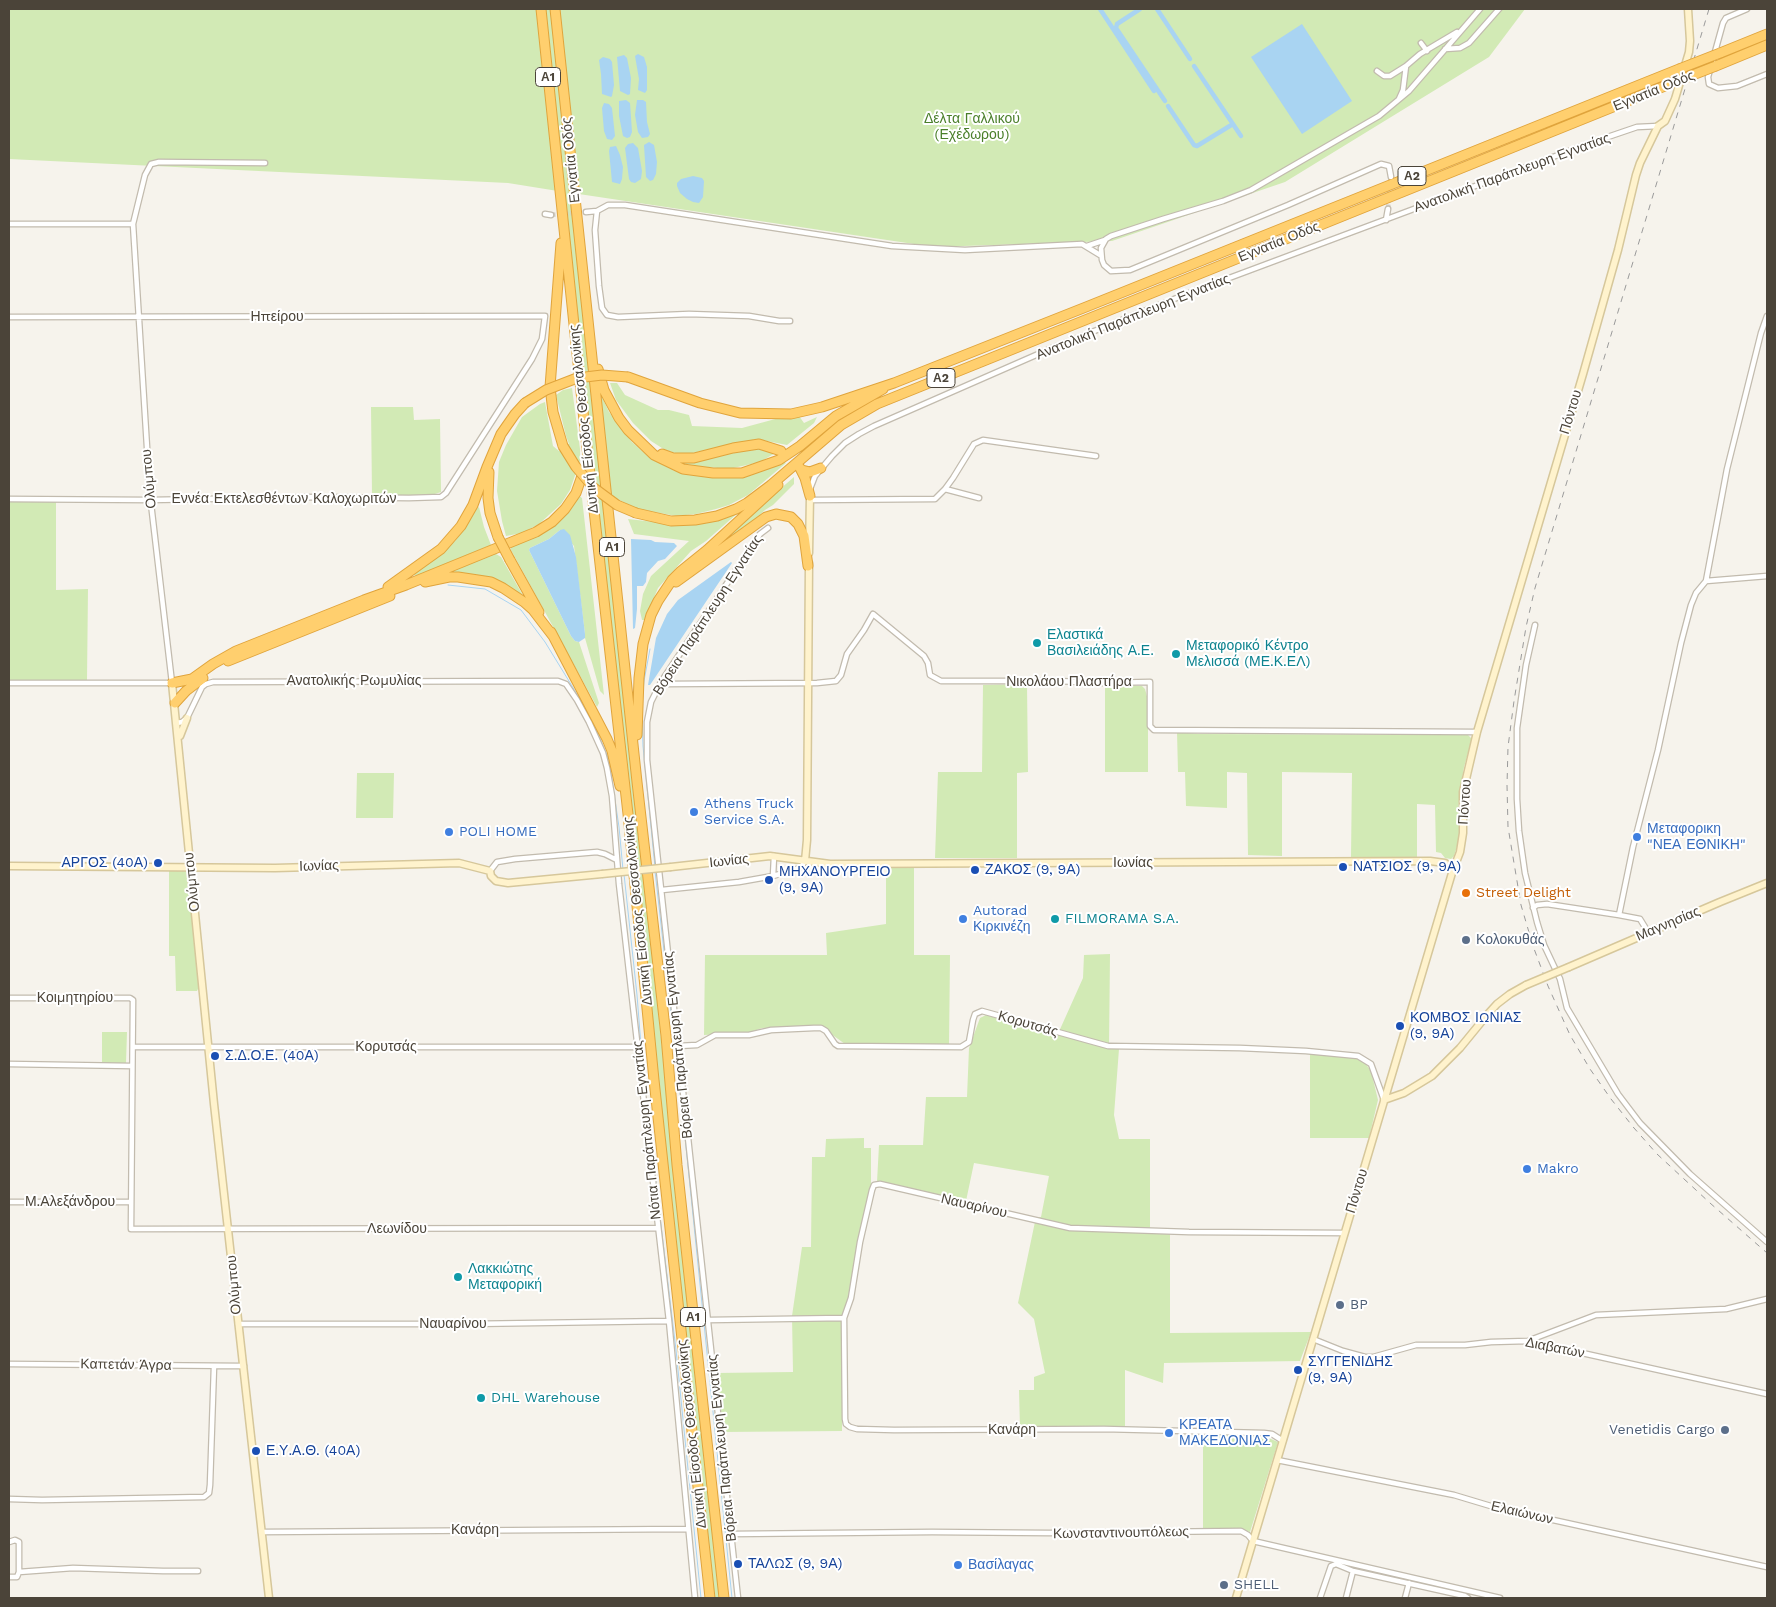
<!DOCTYPE html>
<meta charset="utf-8">
<style>
body{margin:0}
#map{position:relative;width:1776px;height:1607px;overflow:hidden;background:#f6f3ec;font-family:"Work Sans",sans-serif}
canvas{display:block}
.frame{position:absolute;inset:0;border:10px solid #4b4439;pointer-events:none}
</style>
<div id="map">
<canvas width="1776" height="1607"></canvas>
<div class="frame"></div>
</div>
<script>
const c = document.querySelector('canvas').getContext('2d');
c.lineJoin = 'round';
function fillPath(path, color) { c.fillStyle = color; c.fill(path, 'evenodd'); }
const toPath = rows => new Path2D(rows.map(r => 'M' + r).join(''));
function trace(path, color, width, dash) { c.strokeStyle = color; c.lineWidth = width; c.lineCap = dash ? 'butt' : 'round'; c.setLineDash(dash || []); c.stroke(path); }
function drawText(font, color, halo, rows, align = 'center') {
  c.font = font + ' "Work Sans",sans-serif'; c.lineWidth = 4; c.setLineDash([]); c.textBaseline = 'middle'; c.strokeStyle = halo; c.fillStyle = color; for (const [text, x, y, turn = 0] of rows) {
    c.save(); c.translate(x, y); c.rotate((+turn || 0) * Math.PI / 180); c.textAlign = isNaN(turn) ? turn : align; if (halo) c.strokeText(text, 0, 0); c.fillText(text, 0, 0); c.restore();
  }
}
const green = toPath([
 [9,9,1525,9,1489,57,1285,182,1112,241,934,247,572,193,720,1598,714,1598,564,192,508,183,9,159],
 [610,383,617,383,625,395,658,410,669,410,689,415,692,426,742,428,779,418,799,416,804,423,817,417,814,423,787,445,757,439,693,453,679,454,665,450,651,441,633,423,616,400],
 [597,386,609,412,632,442,650,458,673,469,698,476,711,477,783,461,786,463,748,495,729,505,716,509,696,514,676,516,638,509,611,496],
 [572,388,580,449,580,461,570,490,561,504,539,524,522,533,506,536,502,521,497,491,499,462,506,445,522,417,540,404,545,402,553,446,559,451,569,444,566,436,556,395,563,390],
 [371,407,413,407,414,420,440,419,441,492,432,495,372,495],
 [756,446,777,452,760,462,729,469,694,466,675,461],
 [794,477,794,484,773,505,765,510,752,522,719,545,711,549],
 [578,495,582,498,604,695,600,691,585,638,585,634,574,546,560,530,549,539,530,548,529,550,571,636,575,641,579,642,599,703,597,707,511,550,511,546,544,531],
 [9,501,56,501,56,590,88,589,87,680,9,680],
 [479,507,484,527,491,545,416,576,414,575,415,572,455,541,465,528,475,510],
 [739,512,706,541,691,551,658,588,645,620,642,620,640,611,643,594,651,576,689,541,634,534,628,519,673,524],
 [493,552,501,557,525,599,493,580,479,576,449,572,449,571],
 [1027,684,1028,772,1017,773,1017,858,935,858,938,772,982,772,983,685],
 [1113,685,1142,686,1145,689,1148,700,1148,772,1105,772,1105,686],
 [1177,732,1199,734,1468,735,1472,739,1464,767,1460,791,1458,811,1460,828,1458,843,1454,856,1451,859,1445,858,1441,853,1436,852,1435,805,1417,804,1417,857,1351,857,1352,773,1282,772,1282,856,1248,855,1247,773,1227,772,1227,808,1186,806,1185,772,1178,772],
 [357,773,394,773,393,818,356,818],
 [886,866,914,866,914,955,950,955,949,1045,845,1044,820,1026,762,1028,748,1033,704,1035,705,955,827,955,826,933,886,924],
 [182,869,186,871,187,874,199,987,197,991,176,991,175,956,169,956,169,870],
 [1110,954,1109,1048,1119,1049,1114,1115,1119,1139,1150,1139,1150,1232,1170,1233,1170,1333,1311,1332,1300,1361,1164,1363,1163,1383,1125,1370,1125,1428,1020,1428,1019,1390,1034,1390,1034,1377,1045,1373,1034,1319,1018,1303,1036,1217,1041,1217,1049,1176,974,1163,966,1201,877,1182,879,1145,923,1145,926,1097,967,1097,969,1048,980,1018,986,1015,1057,1036,1083,978,1084,955],
 [102,1032,127,1032,126,1063,124,1064,102,1064],
 [1310,1053,1362,1059,1371,1071,1378,1100,1369,1138,1310,1138],
 [864,1138,864,1148,871,1148,871,1185,842,1328,842,1431,722,1432,716,1373,793,1372,792,1316,802,1247,811,1247,812,1157,825,1157,826,1139],
 [1203,1434,1264,1436,1278,1442,1250,1532,1240,1529,1203,1529]
]);
const water = toPath([
 [1302,24,1352,101,1302,134,1251,57],
 [638,54,644,57,647,67,647,90,645,93,638,90,639,79,635,56],
 [624,55,627,58,631,78,630,94,628,95,620,91,617,57],
 [603,57,610,59,612,62,614,85,612,96,611,97,602,94,601,74,599,60],
 [626,100,630,103,632,132,630,137,627,138,623,136,619,116,619,101],
 [637,100,643,100,646,102,647,122,650,134,648,137,642,138,638,132,635,115],
 [604,103,609,104,612,108,615,136,612,140,607,139,604,131,602,108],
 [649,142,654,145,657,162,656,174,653,180,650,181,646,177,644,145],
 [633,143,638,148,642,171,641,179,635,183,631,182,629,179,625,148,628,144],
 [616,146,620,155,623,167,622,179,620,184,612,182,609,151,610,147],
 [693,176,702,178,704,181,703,197,699,203,693,202,687,199,680,193,677,186,677,183,681,179],
 [564,529,570,535,576,557,585,634,585,638,579,642,575,641,571,636,529,550,530,548,549,539,560,530],
 [631,539,651,540,655,542,674,543,677,546,665,559,658,561,647,573,646,582,643,586,637,586,637,609,635,628,633,629],
 [731,562,732,563,650,685,648,685,656,638,667,614,678,600]
]);
const stream = toPath([
 [448,585,485,589,521,610,545,642,591,717,609,760,619,827,623,870],
 [642,703,644,681,650,649],
 [642,717,643,746,655,867],
 [655,871,685,1137,732,1598],
 [624,874,637,995,644,1084,676,1350,701,1598]
]);
const canal = toPath([
 [1100,9,1154,91],
 [1140,9,1117,24,1116,28,1165,101],
 [1157,9,1190,59],
 [1194,66,1241,136],
 [1168,106,1194,145,1197,146,1233,124]
]);
const streetTunnel = toPath([
 [1388,209,1391,177],
 [551,215,586,212]
]);
const street = toPath([
 [1747,9,1726,18,1723,23,1708,77,1709,84,1718,88,1737,86,1767,74],
 [1421,43,1427,51],
 [1445,49,1460,48,1469,43,1499,9],
 [1377,71,1384,76,1390,76,1406,66],
 [1399,99,1403,90,1406,66,1420,54,1457,32],
 [1391,177,1389,166,1381,164,1288,205,1130,270,1111,271,1104,265,1102,260,1101,248,1106,239,1111,236,1163,219,1223,201,1251,190,1379,116,1409,91,1480,9],
 [597,211,595,230,599,286,602,308,607,315,618,317,689,314,749,316,779,321,790,321],
 [586,212,597,211,608,205,625,205,892,246,965,250,1082,244,1100,255],
 [545,214,551,215],
 [1386,220,1388,209],
 [9,224,133,224],
 [1087,246,1105,240],
 [9,317,545,316,542,339,532,359,446,493,441,497,409,498,316,497,150,500,9,499],
 [810,489,815,476,832,456,845,443,859,434,874,426,1052,348,1189,293,1593,142,1637,127,1658,126],
 [945,489,979,498],
 [810,500,935,499,945,489,953,478,974,444,983,440,1096,456],
 [1706,581,1727,469,1761,333,1767,316],
 [1535,625,1526,665,1517,728,1517,799,1519,831,1525,873,1537,922,1544,945,1560,979,1567,1008,1618,1094,1640,1123,1690,1174,1767,1242],
 [661,682,666,684,817,683,836,681,841,675,847,654,864,630,873,614,924,656,928,663,930,675,941,681,1058,681,1101,683,1150,682,1150,726,1154,730,1477,732],
 [9,683,172,683,150,495,133,224,145,175,151,164,159,162,265,163],
 [177,723,182,722,187,718,202,687,206,684,213,682,558,681,566,684,577,700,589,722,603,753,607,768,612,796,619,884,669,1321,695,1598],
 [490,871,497,862,515,859,597,852,605,854,617,860],
 [773,876,774,856],
 [662,890,739,882,773,876,797,869,801,867,805,861],
 [1533,908,1537,905,1547,904,1619,915],
 [1648,932,1640,919,1619,915,1633,847,1658,750,1681,643,1691,605,1696,593,1706,581,1767,576],
 [9,998,130,998,133,1000,131,1229,657,1228],
 [678,1046,697,1045,715,1035,749,1035,771,1030,814,1028,821,1028,826,1031,835,1044,838,1046,961,1047,969,1042,973,1020,975,1014,982,1011,1108,1046,1240,1048,1306,1051,1358,1056,1371,1064,1384,1100],
 [133,1047,638,1047],
 [9,1064,132,1066],
 [9,1202,131,1202],
 [709,1320,844,1318],
 [238,1324,468,1324,669,1321],
 [1313,1339,1343,1351,1365,1357,1373,1357,1416,1345,1465,1345,1491,1342,1528,1341,1767,1394],
 [1530,1340,1596,1315,1726,1309,1767,1299],
 [9,1364,244,1366],
 [1283,1441,1272,1434,1264,1433,1104,1429,894,1430,857,1429,850,1427,846,1424,845,1419,844,1318,851,1298,860,1242,872,1190,874,1185,880,1184,1070,1228,1189,1232,1345,1233],
 [1277,1460,1454,1495,1494,1507,1767,1567],
 [9,1499,42,1500,204,1497,209,1493,210,1485,214,1366],
 [261,1532,688,1529],
 [731,1534,932,1532,1049,1533,1241,1531,1248,1535,1253,1541,1500,1598],
 [9,1542,15,1540,19,1542,19,1572],
 [9,1577,17,1577,19,1572,73,1568,163,1571,198,1571],
 [738,1598,647,760,647,722,651,702,661,682,760,534,768,528],
 [1320,1598,1331,1566,1336,1564,1353,1571,1465,1596,1468,1598],
 [1346,1598,1353,1571],
 [1405,1598,1409,1583]
]);
const secondary = toPath([
 [809,553,810,496],
 [172,683,214,1104,269,1598],
 [180,736,187,718],
 [805,861,807,840,809,563],
 [9,866,275,868,459,863,490,871,491,876,496,881,508,883,602,874],
 [671,867,770,856,830,864,1430,861,1445,863,1451,868,1452,873],
 [1569,967,1720,902,1767,883],
 [1384,1100,1404,1093,1432,1076,1460,1048,1487,1015,1497,1004,1510,994,1526,985],
 [1236,1598,1452,873,1460,852,1463,833,1463,792,1477,732,1583,374,1618,250,1636,175,1640,163,1658,126,1665,121,1675,99,1689,52,1690,41,1688,9]
]);
const highway = toPath([
 [541,9,585,430,628,814,654,1080,710,1598],
 [555,9,637,782,666,1036,677,1165,724,1598],
 [1720,53,1767,34],
 [1716,66,1767,45],
 [561,243,550,387,553,412,563,446],
 [598,369,604,390,619,418,628,430,654,455,683,469,713,473,742,473,779,460,800,446,836,416,883,389],
 [628,377,700,403,740,413,791,414,822,407,894,383,1086,307,1679,69],
 [662,454,673,458,694,458,733,448,759,444,781,451],
 [800,468,805,478,810,496],
 [802,470,810,472,821,468],
 [489,472,488,498,490,513,498,537],
 [636,513,671,521,695,520,717,516,736,509,747,503,771,485,841,425,877,404,1675,82],
 [510,560,539,612],
 [425,582,449,577,458,577,491,582,503,588,524,602,533,610,553,636],
 [676,582,766,517,776,514,791,517,798,524,804,536,808,566],
 [388,587,441,549,461,526,473,505,487,467,501,434,515,414,525,403],
 [551,632,607,739,612,751,620,786],
 [228,661,390,596],
 [172,683,192,679,213,664,236,651,364,600,406,585,536,532,552,522,565,509,576,493,584,470],
 [175,703,186,691,203,678],
 [637,735,639,678,643,644,651,615,658,601,672,580,681,571,707,550,778,485]
]);
const rail = toPath([
 [1709,9,1535,588,1526,627,1514,701,1508,747,1507,785,1508,827,1521,905,1533,946,1548,986,1570,1035,1590,1069,1611,1099,1634,1128,1657,1154,1710,1203,1767,1253]
]);
const secondaryBridge = toPath([
 [602,874,671,867],
 [1526,985,1569,967]
]);
const highwayBridge = toPath([
 [1679,69,1720,53],
 [1675,82,1716,66],
 [525,403,546,390,577,378,602,375,628,377],
 [563,446,576,467,594,488,617,505,636,513],
 [498,537,510,560]
]);
const markers = [
 [1037,643,5,"#0f9aa8"],
 [1176,654,5,"#0f9aa8"],
 [694,812,5,"#3f7fe0"],
 [449,832,5,"#3f7fe0"],
 [1637,837,5,"#3f7fe0"],
 [158,863,5,"#1a4fb4"],
 [1343,867,5,"#1a4fb4"],
 [975,870,5,"#1a4fb4"],
 [769,880,5,"#1a4fb4"],
 [1466,893,5,"#e8710a"],
 [963,919,5,"#3f7fe0"],
 [1055,919,5,"#0f9aa8"],
 [1466,940,5,"#5c6f8a"],
 [1400,1026,5,"#1a4fb4"],
 [215,1056,5,"#1a4fb4"],
 [1527,1169,5,"#3f7fe0"],
 [458,1277,5,"#0f9aa8"],
 [1340,1305,5,"#5c6f8a"],
 [1298,1370,5,"#1a4fb4"],
 [481,1398,5,"#0f9aa8"],
 [1725,1430,5,"#5c6f8a"],
 [1169,1433,5,"#3f7fe0"],
 [256,1451,5,"#1a4fb4"],
 [738,1564,5,"#1a4fb4"],
 [958,1565,5,"#3f7fe0"],
 [1224,1585,5,"#5c6f8a"]
];
const shields = [
 [548,77,25],
 [1412,176,28],
 [941,378,28],
 [612,547,25],
 [693,1317,25]
];
const shieldNames = [
 ["Α1",548,77],
 ["Α2",1412,176],
 ["Α2",941,378],
 ["Α1",612,547],
 ["Α1",693,1317]
];
const streetNames = [
 ["Εγνατία Οδός",1654,91,-22],
 ["Εγνατία Οδός",571,160,-96],
 ["Ανατολική Παράπλευρη Εγνατίας",1512,173,-20],
 ["Εγνατία Οδός",1279,242,-22],
 ["Ηπείρου",277,317],
 ["Ανατολική Παράπλευρη Εγνατίας",1133,317,-22],
 ["Πόντου",1571,412,-73],
 ["Δυτική Είσοδος Θεσσαλονίκης",584,419,-96],
 ["Ολύμπου",149,479,-95],
 ["Εννέα Εκτελεσθέντων Καλοχωριτών",284,499],
 ["Βόρεια Παράπλευρη Εγνατίας",708,615,-57],
 ["Ανατολικής Ρωμυλίας",354,681],
 ["Νικολάου Πλαστήρα",1069,682],
 ["Πόντου",1465,802,-86],
 ["Ιωνίας",729,861,-6],
 ["Ιωνίας",1133,863],
 ["Ιωνίας",319,866,-2],
 ["Ολύμπου",192,882,-96],
 ["Δυτική Είσοδος Θεσσαλονίκης",638,911,-96],
 ["Μαγνησίας",1668,924,-23],
 ["Κοιμητηρίου",75,998],
 ["Κορυτσάς",1028,1024,16],
 ["Βόρεια Παράπλευρη Εγνατίας",678,1045,-96],
 ["Κορυτσάς",386,1047],
 ["Νότια Παράπλευρη Εγνατίας",647,1130,-96],
 ["Πόντου",1357,1191,-73],
 ["Μ.Αλεξάνδρου",70,1202],
 ["Ναυαρίνου",974,1206,13],
 ["Λεωνίδου",397,1229],
 ["Ολύμπου",234,1285,-95],
 ["Ναυαρίνου",453,1324],
 ["Διαβατών",1555,1348,11],
 ["Καπετάν Άγρα",126,1365,1],
 ["Κανάρη",1012,1430],
 ["Δυτική Είσοδος Θεσσαλονίκης",692,1434,-96],
 ["Βόρεια Παράπλευρη Εγνατίας",722,1448,-96],
 ["Ελαιώνων",1522,1513,13],
 ["Κανάρη",475,1530],
 ["Κωνσταντινουπόλεως",1121,1533,-1]
];
const parkNames = [
 ["Δέλτα Γαλλικού",972,119],
 ["(Εχέδωρου)",972,135]
];
const cultureNames = [
 ["Ελαστικά",1047,635],
 ["Βασιλειάδης Α.Ε.",1047,651],
 ["Μεταφορικό Κέντρο",1186,646],
 ["Μελισσά (ΜΕ.Κ.ΕΛ)",1186,662],
 ["FILMORAMA S.A.",1065,919],
 ["Λακκιώτης",468,1269],
 ["Μεταφορική",468,1285],
 ["DHL Warehouse",491,1398]
];
const shopNames = [
 ["Athens Truck",704,804],
 ["Service S.A.",704,820],
 ["Μεταφορικη",1647,829],
 ["\"ΝΕΑ ΕΘΝΙΚΗ\"",1647,845],
 ["POLI HOME",459,832],
 ["Autorad",973,911],
 ["Κιρκινέζη",973,927],
 ["Makro",1537,1169],
 ["ΚΡΕΑΤΑ",1179,1425],
 ["ΜΑΚΕΔΟΝΙΑΣ",1179,1441],
 ["Βασίλαγας",968,1565]
];
const transitNames = [
 ["ΑΡΓΟΣ (40Α)",148,863,"right"],
 ["ΝΑΤΣΙΟΣ (9, 9Α)",1353,867],
 ["ΖΑΚΟΣ (9, 9Α)",985,870],
 ["ΜΗΧΑΝΟΥΡΓΕΙΟ",779,872],
 ["(9, 9Α)",779,888],
 ["ΚΟΜΒΟΣ ΙΩΝΙΑΣ",1410,1018],
 ["(9, 9Α)",1410,1034],
 ["Σ.Δ.Ο.Ε. (40Α)",225,1056],
 ["ΣΥΓΓΕΝΙΔΗΣ",1308,1362],
 ["(9, 9Α)",1308,1378],
 ["Ε.Υ.Α.Θ. (40Α)",266,1451],
 ["ΤΑΛΩΣ (9, 9Α)",748,1564]
];
const foodNames = [
 ["Street Delight",1476,893]
];
const serviceNames = [
 ["Κολοκυθάς",1476,940],
 ["BP",1350,1305],
 ["Venetidis Cargo",1715,1430,"right"],
 ["SHELL",1234,1585]
];
fillPath(green, '#d2eab5');
fillPath(water, '#a9d4f2');
trace(stream, '#a9d4f2', 1);
trace(canal, '#a9d4f2', 4.5);
trace(streetTunnel, '#d4d0c8', 4.5, [4.5, 2]);
trace(street, '#c2bbae', 7);
trace(secondary, '#d6c79b', 9);
trace(highway, '#e0a43c', 11);
trace(street, '#fff', 4.5);
trace(secondary, '#fff3cd', 6);
trace(highway, '#ffcf6e', 9);
trace(rail, '#9a9a9a', 1, [6, 6]);
trace(secondaryBridge, '#d6c79b', 9, []);
trace(highwayBridge, '#e0a43c', 11, []);
trace(secondaryBridge, '#fff3cd', 6);
trace(highwayBridge, '#ffcf6e', 9);
for (const [x, y, r, color] of markers) { const dot = new Path2D(); dot.arc(x, y, r, 0, 2 * Math.PI); c.fillStyle = color; c.fill(dot); trace(dot, '#fff', 2); }
for (const [x, y, w] of shields) { const box = new Path2D(); box.roundRect(x - w / 2, y - 9.5, w, 19, 4); c.fillStyle = '#fff'; c.fill(box); trace(box, '#4b4439', 1); }
drawText('bold 12px', '#4b4439', null, shieldNames);
drawText('14px', '#4b4439', '#fff', streetNames);
drawText('14px', '#4a7f2a', '#fff', parkNames);
drawText('14px', '#0d838f', '#fff', cultureNames, 'left');
drawText('14px', '#366cbe', '#fff', shopNames, 'left');
drawText('14px', '#164399', '#fff', transitNames, 'left');
drawText('14px', '#c56008', '#fff', foodNames, 'left');
drawText('14px', '#4e5e75', '#fff', serviceNames, 'left');
</script>
